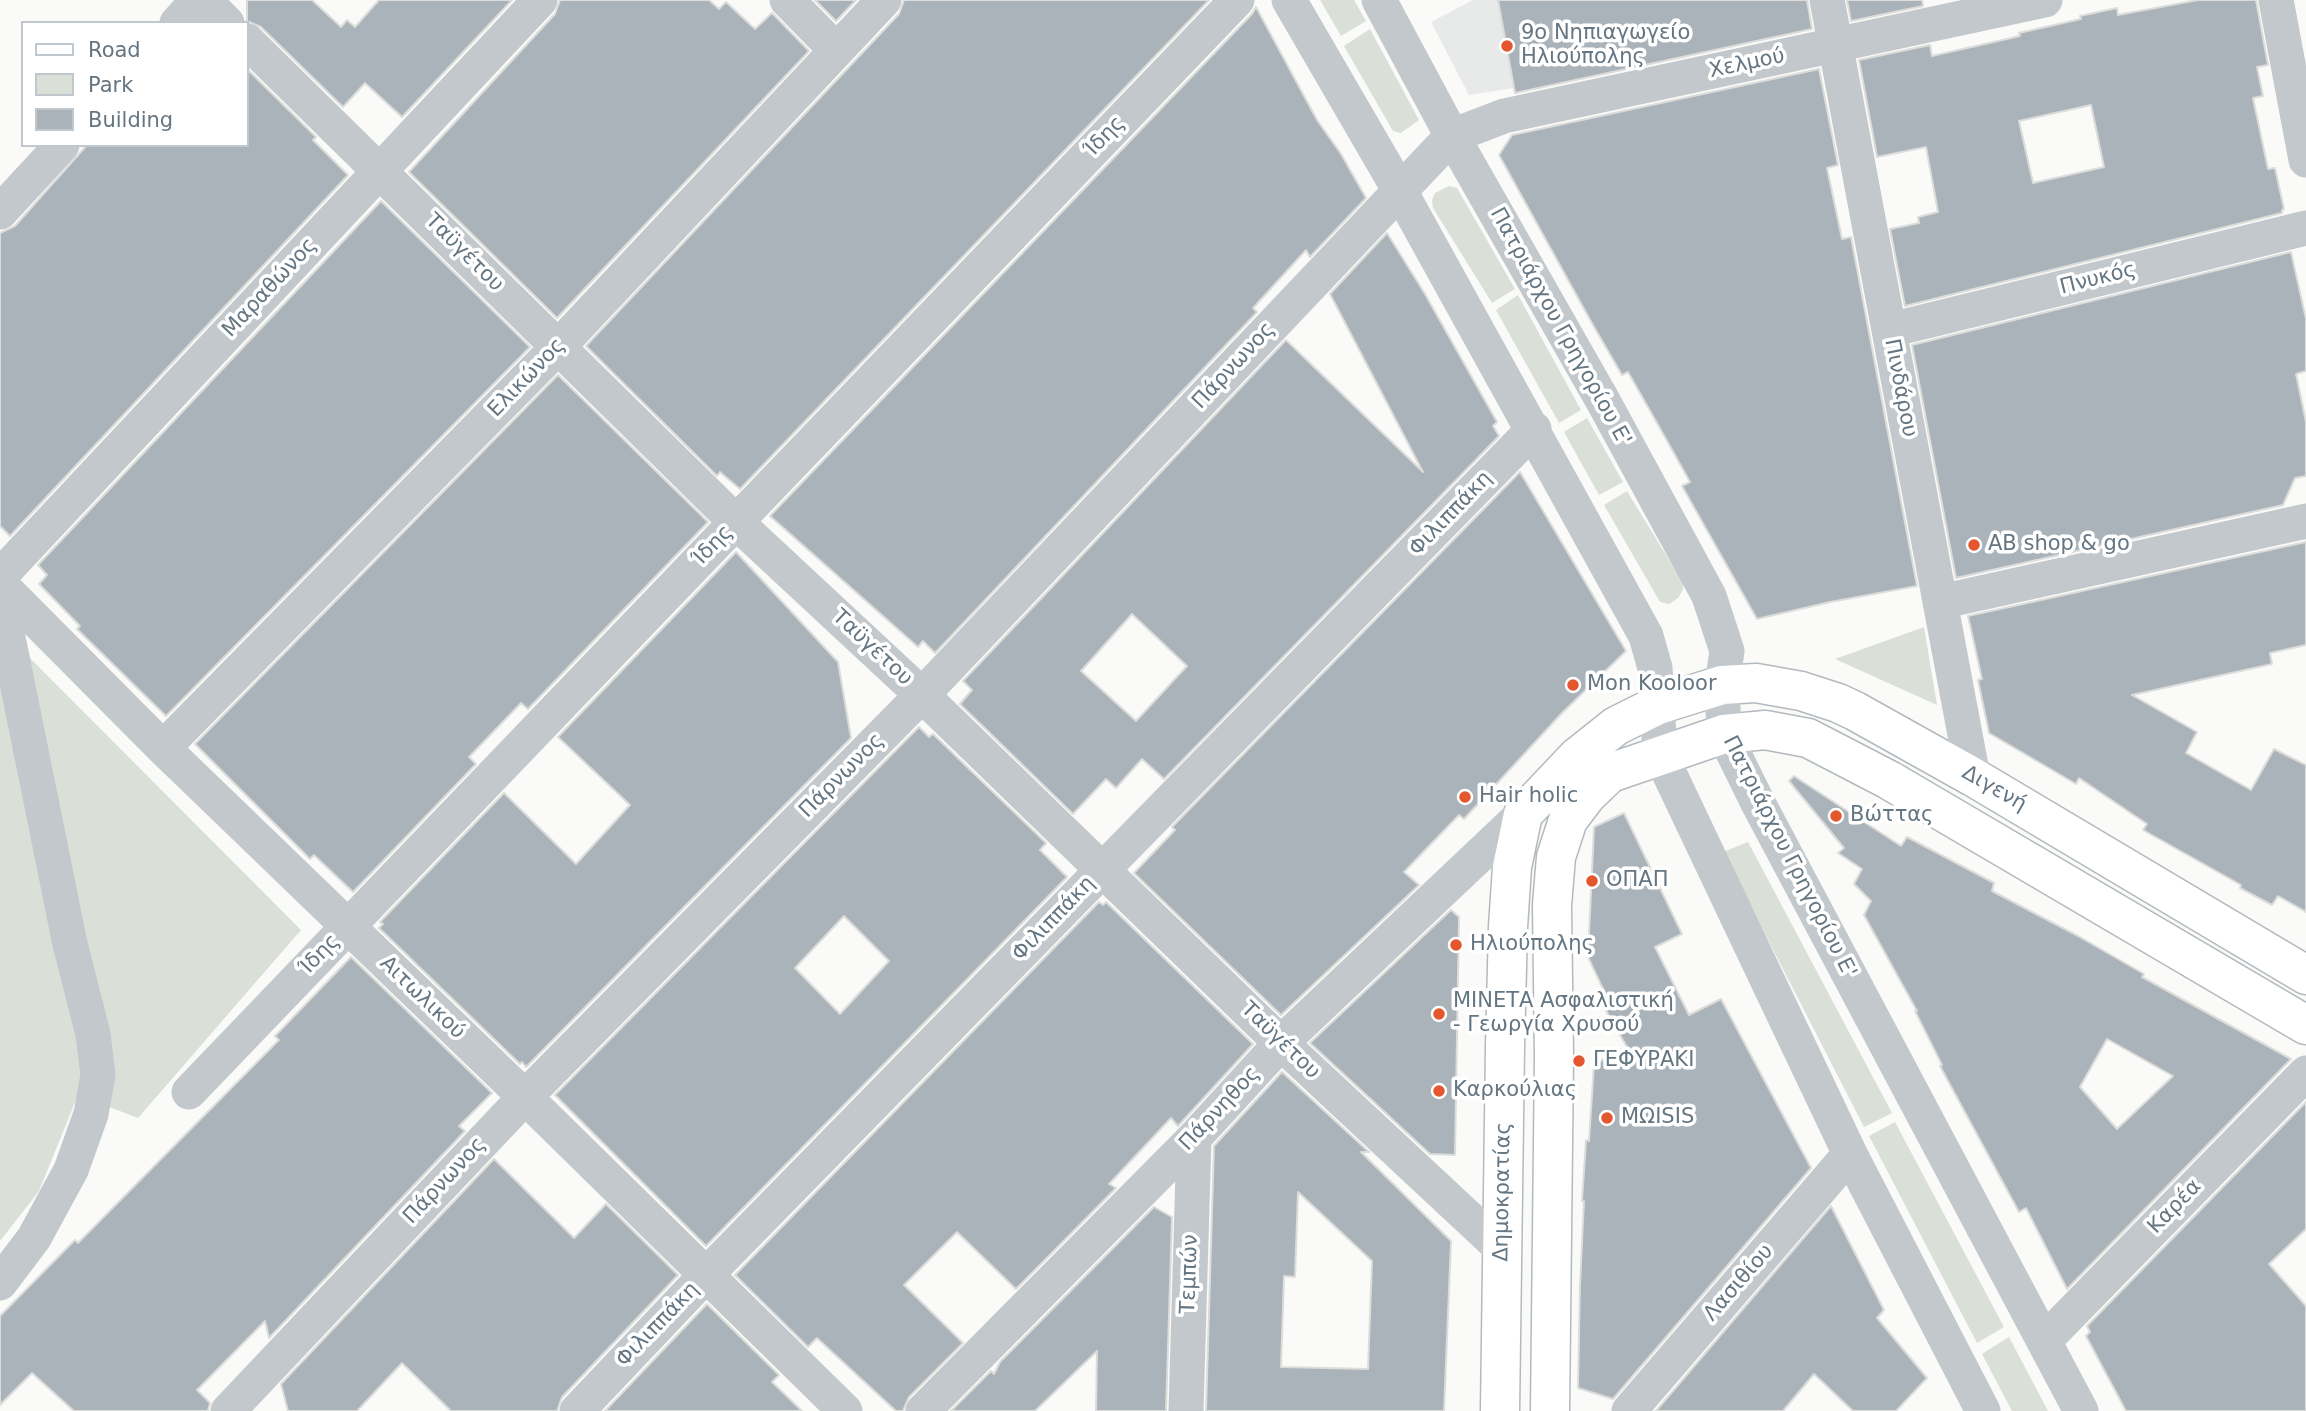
<!DOCTYPE html>
<meta charset="utf-8">
<style>
body{margin:0}
#map{position:relative;width:2306px;height:1411px;overflow:hidden;background:#fafaf8;font-family:"DejaVu Sans",sans-serif}
canvas{display:block}
.legend{position:absolute;left:21px;top:21px;width:228px;height:126px;box-sizing:border-box;background:#fff;border:2px solid #c1c8cd;margin:0;padding:9px 12px;list-style:none;font-size:21px;color:#657683}
.legend li{display:flex;align-items:center;gap:14px;height:35px}
.legend b{width:35px;border:2px solid #c1c8cd}
</style>
<div id="map">
<canvas width="2306" height="1411"></canvas>
<ul class="legend">
<li><b style="height:9px;background:#fff"></b>Road</li>
<li><b style="height:19px;background:#dadfd7"></b>Park</li>
<li><b style="height:19px;background:#aab3b9"></b>Building</li>
</ul>
</div>
<script>
const c = document.querySelector('canvas').getContext('2d');
c.lineJoin = 'round';
function fillPath(path, color) { c.fillStyle = color; c.fill(path, 'evenodd'); }
const toPath = rows => new Path2D(rows.map(r => 'M' + r).join(''));
function trace(path, color, width, dash) { c.strokeStyle = color; c.lineWidth = width; c.lineCap = dash ? 'butt' : 'round'; c.setLineDash(dash || []); c.stroke(path); }
function drawText(font, color, halo, rows, align = 'center') {
  c.font = font + ' "DejaVu Sans",sans-serif'; c.lineWidth = 7; c.setLineDash([]); c.textBaseline = 'middle'; c.strokeStyle = halo; c.fillStyle = color; for (const [text, x, y, turn = 0] of rows) {
    c.save(); c.translate(x, y); c.rotate((+turn || 0) * Math.PI / 180); c.textAlign = isNaN(turn) ? turn : align; if (halo) c.strokeText(text, 0, 0); c.fillText(text, 0, 0); c.restore();
  }
}
const built = toPath([
 [1473,0,1551,0,1514,88,1469,95,1431,22]
]);
const green = toPath([
 [1320,0,1354,0,1366,21,1341,36],
 [1370,29,1419,120,1401,133,1393,131,1344,46],
 [1449,186,1457,188,1515,289,1492,303,1433,208,1432,200,1435,193],
 [1518,295,1581,410,1559,423,1496,310],
 [1587,418,1623,482,1599,495,1564,432],
 [1627,491,1683,583,1683,590,1678,598,1669,604,1660,602,1604,505],
 [1924,627,1937,705,1835,659],
 [0,628,301,930,138,1118,78,1095,39,1191,0,1241],
 [1748,842,1892,1113,1864,1127,1723,852],
 [1895,1122,2004,1327,1977,1343,1869,1136],
 [2009,1337,2048,1411,2012,1411,1982,1354]
]);
const building = toPath([
 [247,0,312,0,341,27,347,20,355,27,379,0,512,0,402,117,365,83,343,107,261,27,247,21,247,0],
 [560,0,709,0,719,9,726,2,755,29,772,13,809,51,557,318,409,172,555,14,560,0],
 [815,0,856,0,836,21,815,0],
 [904,0,1209,0,740,489,720,472,717,476,586,346,899,14,904,0],
 [1498,0,1807,0,1812,29,1515,93,1498,0],
 [1847,0,1922,0,1923,6,1851,21,1847,0],
 [2198,0,2256,0,2268,65,2257,67,2263,96,2253,98,2268,169,2275,168,2284,209,2282,210,2282,213,1905,306,1890,229,1919,223,1918,217,1938,212,1926,147,1877,157,1859,60,1930,45,1932,56,2020,36,2019,33,2081,19,2080,16,2117,8,2118,15,2198,0],
 [2091,105,2104,167,2033,183,2019,121,2091,105],
 [1256,7,1317,120,1341,154,1366,198,1310,257,1306,250,1253,308,1257,312,935,653,923,641,918,647,770,516,1252,14,1256,7],
 [247,69,316,137,313,140,348,175,10,536,0,526,0,233,15,226,87,145,247,145,247,69],
 [1819,69,1838,165,1827,168,1842,239,1851,237,1917,586,1830,602,1757,619,1682,486,1690,482,1661,430,1628,372,1622,375,1593,325,1499,155,1512,135,1819,69],
 [381,201,530,347,166,716,77,629,80,626,39,584,47,575,38,565,381,201],
 [1387,233,1425,294,1497,422,1493,426,1499,436,1164,779,1142,759,1116,788,1106,779,1073,814,960,704,972,690,963,681,1286,340,1423,472,1330,294,1387,233],
 [1132,614,1187,666,1136,721,1081,671,1132,614],
 [2291,252,2306,319,2306,371,2296,374,2306,422,2306,476,2295,478,2283,505,1956,578,1912,345,2291,252],
 [558,375,708,522,528,709,521,703,469,757,476,764,353,892,314,855,310,859,195,744,558,375],
 [1520,472,1626,651,1562,713,1464,819,1459,815,1404,872,1419,885,1281,1015,1134,873,1175,830,1172,827,1520,472],
 [2306,542,2306,645,2270,653,2272,664,2132,695,2197,732,2186,753,2251,790,2274,749,2306,765,2306,912,2278,896,2272,905,2240,888,2241,885,2143,830,2147,824,2079,778,2076,784,1989,733,1978,680,1982,679,1968,616,2306,542],
 [736,552,838,662,851,738,526,1067,522,1062,520,1064,379,928,383,924,380,922,504,793,576,864,630,805,558,737,736,552],
 [919,727,929,737,933,734,1046,843,1040,850,1067,877,706,1246,555,1095,919,727],
 [844,916,889,961,840,1014,795,968,844,916],
 [1794,776,1901,846,1907,837,1994,883,1992,891,2078,936,2144,974,2142,977,2291,1059,2067,1289,2026,1208,2019,1212,1940,1066,1942,1065,1915,1011,1917,1011,1864,915,1871,901,1854,884,1862,869,1838,853,1844,848,1789,781,1794,776],
 [2107,1039,2173,1076,2117,1129,2080,1087,2107,1039],
 [1624,813,1682,934,1655,947,1689,1015,1721,999,1811,1168,1613,1399,1578,1388,1580,1285,1584,1201,1582,1201,1586,1140,1589,1141,1594,1064,1627,1047,1605,1009,1611,1006,1588,957,1594,827,1624,813],
 [1099,902,1103,905,1106,902,1253,1044,1178,1126,1171,1118,1109,1184,1116,1188,1016,1289,957,1232,904,1285,963,1343,909,1397,903,1411,896,1411,817,1338,808,1347,735,1275,1099,902],
 [1451,910,1459,917,1455,1155,1430,1154,1310,1043,1451,910],
 [351,957,492,1093,459,1126,465,1131,269,1338,265,1321,197,1390,210,1403,208,1411,74,1411,32,1373,0,1405,0,1316,75,1240,78,1243,279,1040,275,1036,351,957],
 [1282,1072,1369,1152,1361,1152,1451,1241,1444,1411,1206,1411,1214,1146,1282,1072],
 [1298,1192,1372,1261,1368,1369,1281,1367,1284,1276,1295,1277,1298,1192],
 [2306,1102,2306,1229,2269,1264,2306,1306,2306,1411,2126,1411,2086,1336,2090,1332,2087,1326,2306,1102],
 [494,1159,574,1238,606,1204,678,1275,562,1397,557,1411,451,1411,402,1363,357,1411,288,1411,281,1384,494,1159],
 [1831,1206,1884,1310,1877,1318,1927,1378,1896,1411,1853,1411,1814,1374,1783,1411,1656,1411,1831,1206],
 [1154,1207,1172,1217,1166,1411,1096,1411,1097,1351,1035,1411,951,1411,991,1371,994,1374,1000,1362,1154,1207],
 [707,1304,779,1375,772,1382,802,1411,605,1411,707,1304]
]);
const street = toPath([
 [204,0,227,23],
 [787,0,836,50],
 [1289,0,1400,191,1646,636,1655,668,1660,754,1850,1154,1983,1411],
 [1379,0,1452,136,1603,401,1709,596,1727,651,1722,685,1724,734,1758,803,2081,1411],
 [1827,0,1973,777],
 [2276,0,2306,160],
 [177,23,198,0],
 [247,41,736,522,922,695,1281,1043,1502,1249],
 [0,212,62,145],
 [1890,330,2306,228],
 [0,576,540,0],
 [0,584,163,748,525,1097,845,1411],
 [0,598,70,944,93,1034,98,1075,91,1114,71,1170,34,1238,0,1283],
 [1940,602,2306,521],
 [163,748,559,346,884,0],
 [189,1092,1237,0],
 [2044,1341,2306,1073],
 [228,1411,525,1097,922,695,1452,136,1504,116,2045,0],
 [577,1411,706,1275,1534,429],
 [923,1411,1194,1138,1281,1043,1523,814],
 [1186,1411,1194,1138],
 [1629,1411,1850,1154]
]);
const secondary = toPath([
 [1500,1411,1505,1047,1508,927,1512,867,1523,814,1577,757,1616,726,1658,705,1722,685,1756,683,1801,691,1838,703,1855,711,1973,777,2306,975],
 [1550,1411,1554,1056,1552,905,1556,857,1568,820,1587,795,1610,773,1724,734,1765,730,1808,738,1889,780,2306,1025]
]);
const markers = [
 [1507,46,7,"#e4572e"],
 [1974,545,7,"#e4572e"],
 [1573,685,7,"#e4572e"],
 [1465,797,7,"#e4572e"],
 [1836,816,7,"#e4572e"],
 [1592,881,7,"#e4572e"],
 [1456,945,7,"#e4572e"],
 [1439,1014,7,"#e4572e"],
 [1579,1061,7,"#e4572e"],
 [1439,1091,7,"#e4572e"],
 [1607,1118,7,"#e4572e"]
];
const poiNames = [
 ["9ο Νηπιαγωγείο",1521,34],
 ["Ηλιούπολης",1521,58],
 ["ΑΒ shop & go",1988,545],
 ["Mon Kooloor",1587,685],
 ["Hair holic",1479,797],
 ["Βώττας",1850,816],
 ["ΟΠΑΠ",1606,881],
 ["Ηλιούπολης",1470,945],
 ["ΜΙΝΕΤΑ Ασφαλιστική",1453,1002],
 ["- Γεωργία Χρυσού",1453,1026],
 ["ΓΕΦΥΡΑΚΙ",1593,1061],
 ["Καρκούλιας",1453,1091],
 ["ΜΩISIS",1621,1118]
];
const streetNames = [
 ["Χελμού",1747,64,-12],
 ["Ίδης",1105,137,-46],
 ["Ταϋγέτου",464,253,45],
 ["Πνυκός",2098,279,-14],
 ["Μαραθώνος",270,288,-47],
 ["Πατριάρχου Γρηγορίου Ε'",1560,327,61],
 ["Πάρνωνος",1234,366,-47],
 ["Ελικώνος",527,378,-46],
 ["Πινδάρου",1900,388,79],
 ["Φιλιππάκη",1451,514,-46],
 ["Ίδης",713,546,-46],
 ["Ταϋγέτου",872,648,43],
 ["Πάρνωνος",842,776,-45],
 ["Διγενή",1994,789,30],
 ["Πατριάρχου Γρηγορίου Ε'",1789,857,63],
 ["Φιλιππάκη",1054,919,-46],
 ["Ίδης",320,955,-46],
 ["Αιτωλικού",422,998,44],
 ["Ταϋγέτου",1280,1041,44],
 ["Πάρνηθος",1220,1109,-47],
 ["Πάρνωνος",445,1181,-47],
 ["Δημοκρατίας",1503,1192,-89],
 ["Καρέα",2175,1207,-46],
 ["Τεμπών",1190,1274,-88],
 ["Λασιθίου",1739,1283,-49],
 ["Φιλιππάκη",658,1325,-46]
];
fillPath(built, '#e8e9e9');
fillPath(green, '#dadfd7');
fillPath(building, '#aab3b9');
trace(building, '#dcdcda', 2);
trace(secondary, '#b3babf', 41);
trace(street, '#c3c8cc', 35);
trace(secondary, '#fff', 38);
for (const [x, y, r, color] of markers) { const dot = new Path2D(); dot.arc(x, y, r, 0, 2 * Math.PI); c.fillStyle = color; c.fill(dot); trace(dot, '#fff', 2.5); }
drawText('21px', '#657683', '#fff', poiNames, 'left');
drawText('21px', '#657683', '#fff', streetNames);
</script>
